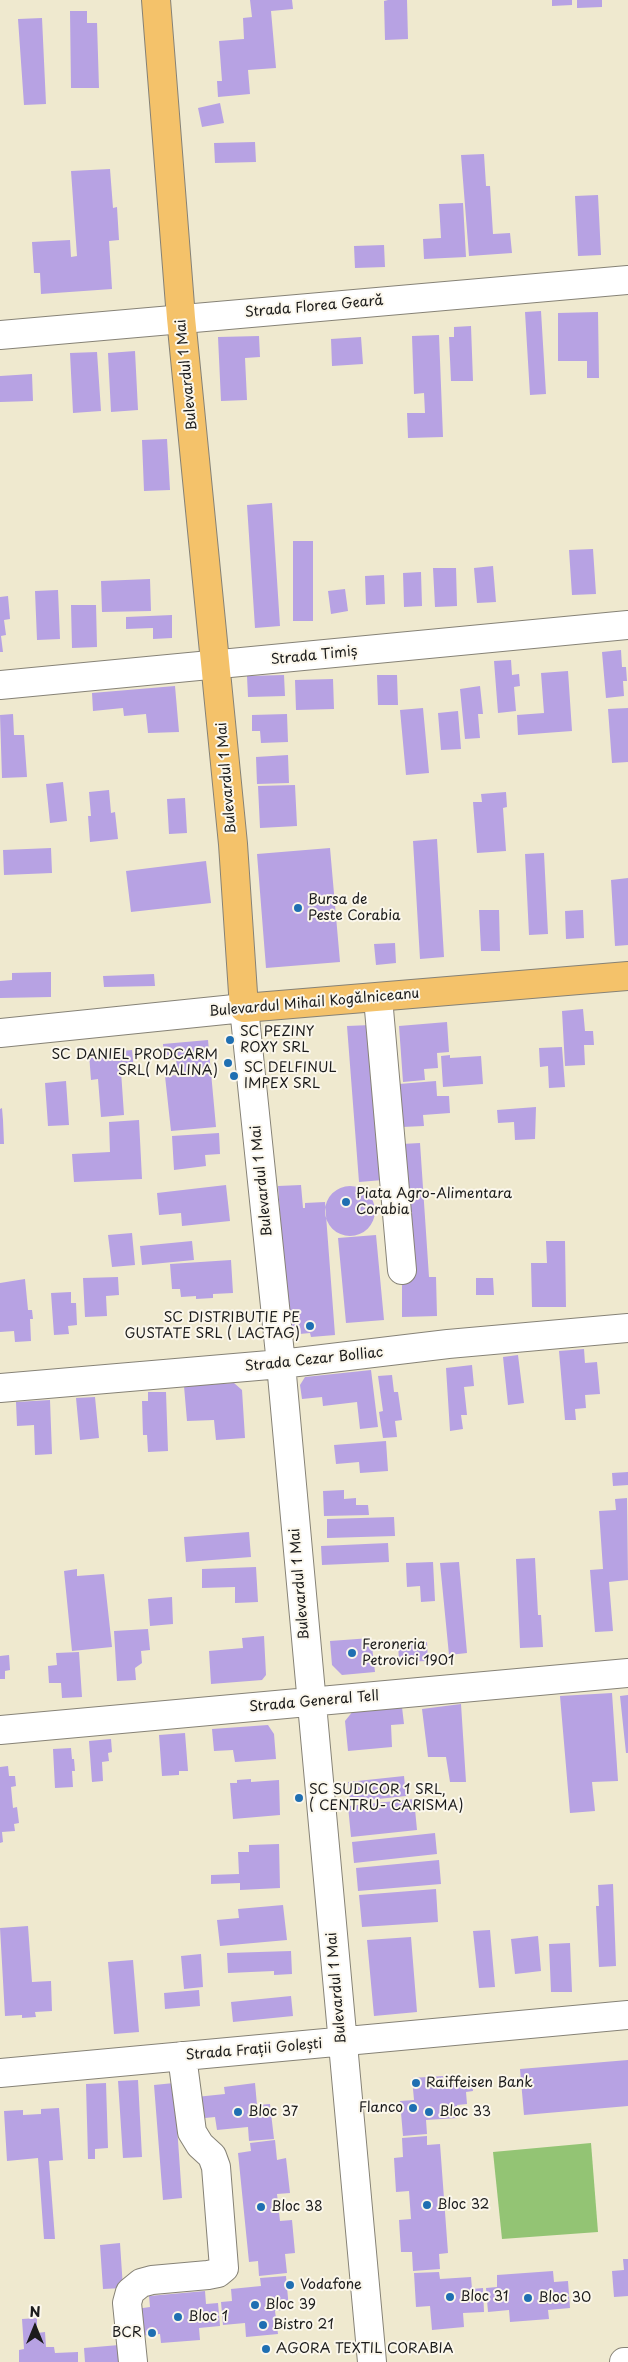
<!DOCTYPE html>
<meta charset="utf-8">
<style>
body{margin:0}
#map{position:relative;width:628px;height:2362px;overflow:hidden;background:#efe9cf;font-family:"Playpen Sans",sans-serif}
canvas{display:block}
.north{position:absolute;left:10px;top:2302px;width:50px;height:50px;-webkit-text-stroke:4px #fbf7ec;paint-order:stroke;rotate:0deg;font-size:14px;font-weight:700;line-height:20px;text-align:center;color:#1c1c1c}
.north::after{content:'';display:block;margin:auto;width:18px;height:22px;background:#1c1c1c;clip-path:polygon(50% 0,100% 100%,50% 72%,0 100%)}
</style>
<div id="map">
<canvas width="628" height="2362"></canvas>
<div class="north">N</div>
</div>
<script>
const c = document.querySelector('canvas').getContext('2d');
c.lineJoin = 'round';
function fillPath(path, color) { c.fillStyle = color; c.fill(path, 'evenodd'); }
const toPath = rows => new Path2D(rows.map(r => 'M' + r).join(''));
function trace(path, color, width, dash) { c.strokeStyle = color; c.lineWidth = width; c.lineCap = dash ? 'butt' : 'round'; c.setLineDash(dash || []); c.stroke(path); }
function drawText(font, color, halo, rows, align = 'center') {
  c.font = font + ' "Playpen Sans",sans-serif'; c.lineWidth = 4; c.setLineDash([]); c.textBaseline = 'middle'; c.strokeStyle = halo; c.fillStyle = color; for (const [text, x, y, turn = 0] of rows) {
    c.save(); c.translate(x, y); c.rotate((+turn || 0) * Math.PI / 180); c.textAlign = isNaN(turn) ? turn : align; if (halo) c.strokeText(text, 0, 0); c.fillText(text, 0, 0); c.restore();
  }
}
const green = toPath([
 [591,2143,598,2232,502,2239,493,2152]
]);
const building = toPath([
 [250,0,292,0,293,9,271,11,276,68,248,70,250,94,218,97,217,81,222,81,219,41,244,39,243,18,252,17],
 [388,0,407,0,408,39,385,40,384,1],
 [552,0,572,0,572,5,552,6],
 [577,0,602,0,602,7,577,8],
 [70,11,87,11,87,23,97,23,99,88,71,88],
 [42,18,46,104,24,105,18,19],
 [220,103,224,123,202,127,198,108],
 [255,142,256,162,215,163,214,143],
 [484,154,486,186,490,186,493,234,510,233,512,253,469,256,461,155],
 [110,169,113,208,117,207,119,240,109,241,112,289,41,294,40,273,34,273,32,242,70,240,71,257,77,256,71,171],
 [598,195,601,255,578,256,575,196],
 [463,203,466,257,424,259,423,239,441,238,439,204],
 [384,245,385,267,355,268,354,246],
 [541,311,546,394,530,395,525,312],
 [598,312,599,378,587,378,587,361,558,361,558,313],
 [471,326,473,381,451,381,449,337,454,337,454,327],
 [439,335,443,437,408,438,407,413,425,413,424,393,414,394,412,336],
 [259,336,260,357,245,358,247,400,221,401,218,337],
 [361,337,363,364,332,366,331,339],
 [135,351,138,410,111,412,108,353],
 [97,352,101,411,73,413,70,353],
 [32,374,33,401,0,402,0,376],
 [167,439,170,490,144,491,142,440],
 [272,503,280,626,255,628,247,505],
 [293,541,313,541,313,621,293,621],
 [593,549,596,594,572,595,569,550],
 [493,566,496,602,477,603,474,568],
 [433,568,456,568,457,606,435,607],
 [421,572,422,606,404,607,403,573],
 [384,575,385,604,366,605,365,576],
 [150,579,151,611,102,612,101,581],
 [345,589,348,611,331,614,328,591],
 [58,590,60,639,37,640,35,591],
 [8,596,10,619,4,620,6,635,1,636,3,652,0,652,0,597],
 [71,605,96,605,97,647,72,648],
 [172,615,172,638,153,639,153,628,126,629,126,617],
 [621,650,622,667,626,667,627,681,623,681,624,696,606,698,602,652],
 [511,660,512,675,519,674,520,686,514,687,516,711,498,713,494,661],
 [568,671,572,731,518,735,517,715,544,713,541,673],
 [284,675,285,696,248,697,247,676],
 [377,675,397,675,398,705,378,705],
 [333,679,334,709,296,710,295,680],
 [175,686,179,732,148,733,146,714,124,716,123,708,93,711,92,693],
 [480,686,483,714,478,714,480,738,465,739,460,689],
 [423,708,429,773,406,775,400,710],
 [628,708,628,762,612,763,608,709],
 [458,711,461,749,441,750,438,713],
 [13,714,14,735,24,735,27,777,2,778,0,715],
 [287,714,288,742,261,743,260,731,252,731,252,715],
 [288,755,289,783,257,784,256,757],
 [63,782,67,821,50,823,46,784],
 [295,785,297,826,260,828,258,786],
 [109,790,111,813,115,812,118,839,90,842,88,816,91,816,89,792],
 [506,792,507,807,503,808,506,851,477,853,473,802,482,802,481,794],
 [185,798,187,833,169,834,167,799],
 [437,839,444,957,420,959,413,841],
 [51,848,52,873,4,875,3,850],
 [330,848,340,962,266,968,257,854],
 [544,853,548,934,529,935,525,854],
 [206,861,211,903,131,912,126,871],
 [628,878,628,945,615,946,611,880],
 [479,910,499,910,500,951,481,951],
 [583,910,584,938,566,939,565,911],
 [395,943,396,963,376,965,374,944],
 [51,972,51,997,0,998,0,981,12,980,12,973],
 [154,974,155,986,104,987,103,976],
 [583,1009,585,1031,593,1031,594,1045,584,1045,585,1065,565,1066,562,1011],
 [447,1022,449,1052,437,1053,438,1068,424,1069,425,1080,403,1082,399,1026],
 [371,1025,383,1180,359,1182,347,1026],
 [208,1040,216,1127,171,1131,165,1076,178,1075,176,1059,164,1060,163,1044],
 [562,1047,565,1087,549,1088,548,1066,540,1067,539,1048],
 [132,1050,134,1070,121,1071,124,1115,101,1117,98,1079,91,1080,89,1054],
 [450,1055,450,1058,481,1056,483,1084,443,1087,441,1056],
 [66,1081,69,1125,48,1126,45,1083],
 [436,1081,437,1096,449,1096,450,1113,423,1115,424,1126,402,1127,399,1084],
 [536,1107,535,1139,515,1140,514,1122,498,1123,497,1110],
 [2,1108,3,1120,4,1144,0,1144,0,1109],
 [139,1120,142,1179,74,1182,72,1154,110,1152,109,1122],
 [219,1133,220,1154,205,1155,206,1166,174,1170,172,1136],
 [420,1143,429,1277,436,1277,437,1316,402,1317,402,1144],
 [226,1185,230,1221,182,1226,181,1213,159,1215,157,1193],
 [301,1185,303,1208,305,1208,305,1203,325,1202,335,1335,311,1337,310,1333,289,1335,278,1186],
 '325 1211a25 25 0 1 1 50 0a25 25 0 1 1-50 0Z',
 [132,1233,135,1265,112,1267,108,1235],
 [376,1235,384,1320,346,1323,338,1238],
 [192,1241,194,1260,142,1265,140,1246],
 [546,1241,565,1241,566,1307,532,1307,531,1263,547,1263],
 [231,1260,233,1293,213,1294,213,1298,196,1299,196,1296,181,1297,180,1289,172,1289,170,1264],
 [118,1277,119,1295,106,1296,107,1316,85,1317,83,1278],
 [476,1278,493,1278,494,1295,476,1295],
 [25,1279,28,1310,32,1310,33,1319,30,1319,31,1341,15,1342,14,1331,0,1332,0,1283],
 [71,1292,71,1303,76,1303,77,1325,68,1326,69,1334,54,1335,51,1293],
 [584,1349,585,1363,597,1362,600,1394,585,1395,586,1408,575,1409,576,1420,565,1420,559,1351],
 [518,1355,524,1403,508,1405,503,1357],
 [472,1365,474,1386,464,1387,467,1415,461,1415,463,1429,450,1431,446,1368],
 [371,1370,378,1427,360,1429,357,1402,323,1406,322,1397,302,1399,300,1385,305,1377],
 [392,1375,394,1392,398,1392,402,1420,395,1421,397,1437,383,1438,379,1412,383,1411,378,1376],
 [234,1383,242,1390,245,1438,216,1440,214,1420,187,1421,184,1386],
 [148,1392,166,1392,168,1451,148,1452,147,1435,143,1435,142,1401,148,1401],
 [95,1397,99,1438,80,1440,76,1398],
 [50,1400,52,1454,35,1455,34,1425,17,1426,16,1402],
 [386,1441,388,1471,360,1473,359,1462,336,1464,334,1445],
 [628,1472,628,1485,613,1486,612,1473],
 [344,1490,344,1499,356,1498,356,1505,368,1505,369,1515,324,1516,323,1491],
 [627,1498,628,1580,609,1582,613,1631,595,1632,590,1570,603,1569,599,1511,616,1510,615,1499],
 [394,1517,395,1536,327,1538,327,1519],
 [249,1532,251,1557,186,1562,184,1537],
 [388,1543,389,1562,322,1565,321,1546],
 [535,1558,538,1615,541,1615,543,1647,520,1648,516,1559],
 [433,1562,435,1601,421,1602,420,1586,407,1587,406,1563],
 [459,1562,467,1653,449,1655,440,1563],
 [256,1567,258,1602,235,1603,235,1587,202,1588,202,1569],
 [77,1569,77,1576,104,1574,112,1647,72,1651,64,1571],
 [172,1597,173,1624,150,1626,148,1599],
 [148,1629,150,1650,141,1651,142,1663,135,1668,136,1680,117,1681,114,1631],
 [264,1636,266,1675,262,1680,211,1684,209,1651,243,1648,242,1638],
 [371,1638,375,1672,342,1675,332,1665,330,1641],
 [427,1642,428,1661,399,1662,398,1643],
 [79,1652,82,1697,62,1698,61,1683,49,1683,48,1666,57,1665,56,1653],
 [9,1655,10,1670,5,1671,5,1679,0,1679,0,1656],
 [612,1693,618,1781,592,1782,595,1811,570,1813,560,1696],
 [628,1695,628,1753,626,1753,620,1696],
 [461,1704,466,1782,450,1782,446,1757,428,1757,422,1709],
 [402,1707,404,1724,391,1725,392,1747,348,1751,345,1721,353,1711],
 [268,1725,274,1734,276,1759,235,1762,233,1750,214,1751,212,1729],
 [185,1733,188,1771,179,1771,179,1775,162,1776,159,1735],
 [111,1739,112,1752,108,1753,109,1761,102,1762,103,1781,92,1782,89,1741],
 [71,1748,72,1759,74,1759,75,1771,72,1771,73,1787,55,1788,53,1749],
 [8,1766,9,1776,15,1776,16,1786,11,1787,13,1808,17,1807,19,1823,14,1824,15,1831,2,1832,3,1842,0,1843,0,1767],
 [404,1776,406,1796,350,1802,348,1782],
 [251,1779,251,1782,279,1780,280,1815,233,1819,230,1783,237,1783,237,1780],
 [414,1799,417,1830,351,1837,348,1806],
 [435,1833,437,1854,354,1863,352,1842],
 [279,1844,280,1888,240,1890,240,1883,211,1884,211,1875,239,1874,238,1852,249,1852,249,1845],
 [439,1860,441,1884,358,1891,356,1868],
 [613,1884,616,1966,599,1967,596,1906,599,1906,598,1885],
 [436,1889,438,1922,362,1927,359,1895],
 [283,1905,287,1940,220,1946,217,1920,239,1918,238,1909],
 [28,1926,32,1982,51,1981,52,2011,35,2012,36,2017,22,2018,22,2015,5,2016,0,1928],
 [490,1930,495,1987,479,1988,473,1931],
 [538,1936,541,1971,515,1974,511,1939],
 [411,1937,417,2012,374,2016,367,1940],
 [570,1943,572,1992,551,1992,549,1944],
 [291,1951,292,1974,274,1975,274,1971,228,1973,227,1953],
 [201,1954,203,1987,184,1989,181,1956],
 [133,1960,139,2032,114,2034,108,1962],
 [199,1990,200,2006,165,2009,164,1993],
 [291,1996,293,2016,233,2022,231,2002],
 [628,2060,628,2106,524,2115,520,2069],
 [443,2076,444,2084,472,2082,473,2091,466,2092,467,2104,457,2105,458,2118,426,2120,427,2134,403,2136,400,2101,414,2100,412,2078],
 [138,2080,142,2157,123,2158,118,2081],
 [106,2083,108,2148,95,2149,95,2159,88,2159,86,2084],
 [174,2083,182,2198,163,2200,154,2085],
 [255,2083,257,2105,270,2104,274,2139,249,2141,248,2127,217,2130,215,2117,205,2118,203,2106,197,2107,196,2097,225,2094,224,2087],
 [59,2108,63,2160,49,2161,55,2239,44,2239,38,2158,7,2161,4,2111,23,2110,23,2115,41,2114,41,2109],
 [427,2136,427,2145,440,2144,448,2253,439,2254,440,2269,413,2271,412,2252,401,2252,399,2220,411,2219,409,2191,396,2192,394,2158,403,2157,402,2138],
 [275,2140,277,2160,286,2158,290,2193,277,2194,280,2221,292,2220,295,2253,285,2254,287,2273,259,2276,258,2261,249,2262,238,2153,251,2151,250,2143],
 [120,2243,123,2288,103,2289,100,2245],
 [623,2259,628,2259,628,2296,614,2297,612,2271,624,2270],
 [553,2271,554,2282,568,2281,570,2308,548,2310,549,2319,510,2322,509,2310,488,2312,486,2288,497,2287,497,2275],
 [439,2272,440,2279,471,2277,472,2289,483,2288,484,2312,463,2313,464,2327,432,2330,430,2306,416,2307,414,2273],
 [286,2276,289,2309,275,2311,278,2334,246,2337,245,2323,223,2325,221,2302,232,2301,231,2289,261,2286,260,2278],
 [205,2291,206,2304,218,2303,220,2326,199,2328,200,2340,161,2343,160,2334,138,2336,136,2309,150,2307,149,2296],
 [37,2318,37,2333,45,2332,46,2347,54,2347,55,2353,78,2352,78,2362,19,2362,19,2350,24,2349,22,2319],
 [119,2345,121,2362,85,2362,84,2348]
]);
const minor = toPath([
 [0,335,628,280],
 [0,685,628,625],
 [378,998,402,1270],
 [0,1033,244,1008,281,1364,372,2362],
 [0,1388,281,1364,448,1344,628,1328],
 [0,1730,628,1673],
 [0,2073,628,2015],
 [133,2362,127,2303,130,2292,141,2283,152,2280,208,2275,218,2273,224,2268,216,2167,212,2156,200,2145,192,2132,182,2056],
 [624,2362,628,2362]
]);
const major = toPath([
 [156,0,181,318,233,844,244,1008,628,976]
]);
const markers = [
 [298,908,5,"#1f6fb2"],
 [230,1040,5,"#1f6fb2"],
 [228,1063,5,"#1f6fb2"],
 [234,1076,5,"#1f6fb2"],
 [346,1202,5,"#1f6fb2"],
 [310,1326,5,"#1f6fb2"],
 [352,1653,5,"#1f6fb2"],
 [299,1798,5,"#1f6fb2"],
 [416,2083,5,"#1f6fb2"],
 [413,2108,5,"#1f6fb2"],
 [238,2112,5,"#1f6fb2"],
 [429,2112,5,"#1f6fb2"],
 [427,2205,5,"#1f6fb2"],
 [261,2207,5,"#1f6fb2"],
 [290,2285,5,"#1f6fb2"],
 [450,2297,5,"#1f6fb2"],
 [528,2298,5,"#1f6fb2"],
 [255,2305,5,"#1f6fb2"],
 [178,2317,5,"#1f6fb2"],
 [263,2325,5,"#1f6fb2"],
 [152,2333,5,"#1f6fb2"],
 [266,2349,5,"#1f6fb2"]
];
const streetNames = [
 ["Strada Florea Geară",314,307,-5],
 ["Bulevardul 1 Mai",187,375,-96],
 ["Strada Timiș",314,656,-6],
 ["Bulevardul 1 Mai",227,778,-95],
 ["Bulevardul Mihail Kogălniceanu",314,1003,-5],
 ["Bulevardul 1 Mai",262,1181,-96],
 ["Strada Cezar Bolliac",314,1360,-6],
 ["Bulevardul 1 Mai",300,1584,-95],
 ["Strada General Tell",314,1702,-5],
 ["Bulevardul 1 Mai",337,1988,-95],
 ["Strada Frații Golești",254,2050,-5]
];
const poiNames = [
 ["Bursa de",308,900],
 ["Peste Corabia",308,916],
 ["SC PEZINY",240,1032],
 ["ROXY SRL",240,1048],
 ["SC DANIEL PRODCARM",218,1055,"right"],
 ["SRL( MALINA)",218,1071,"right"],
 ["SC DELFINUL",244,1068],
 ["IMPEX SRL",244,1084],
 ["Piata Agro-Alimentara",356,1194],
 ["Corabia",356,1210],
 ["SC DISTRIBUTIE PE",300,1318,"right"],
 ["GUSTATE SRL ( LACTAG)",300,1334,"right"],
 ["Feroneria",362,1645],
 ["Petrovici 1901",362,1661],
 ["SC SUDICOR 1 SRL,",309,1790],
 ["( CENTRU- CARISMA)",309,1806],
 ["Raiffeisen Bank",426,2083],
 ["Flanco",403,2108,"right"],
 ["Bloc 37",248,2112],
 ["Bloc 33",439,2112],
 ["Bloc 32",437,2205],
 ["Bloc 38",271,2207],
 ["Vodafone",300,2285],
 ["Bloc 31",460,2297],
 ["Bloc 30",538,2298],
 ["Bloc 39",265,2305],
 ["Bloc 1",188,2317],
 ["Bistro 21",273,2325],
 ["BCR",142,2333,"right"],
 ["AGORA TEXTIL CORABIA",276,2349]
];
fillPath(green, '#93c474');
fillPath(building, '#b7a2e3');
trace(minor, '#868276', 30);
trace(major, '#868276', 30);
trace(minor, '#fff', 28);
trace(major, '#f4c26a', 28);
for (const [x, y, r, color] of markers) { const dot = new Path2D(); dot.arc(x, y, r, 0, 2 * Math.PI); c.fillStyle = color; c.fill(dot); trace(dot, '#fbf7ec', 2); }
drawText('14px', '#1c1c1c', '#fbf7ec', streetNames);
drawText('14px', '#1c1c1c', '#fbf7ec', poiNames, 'left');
</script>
